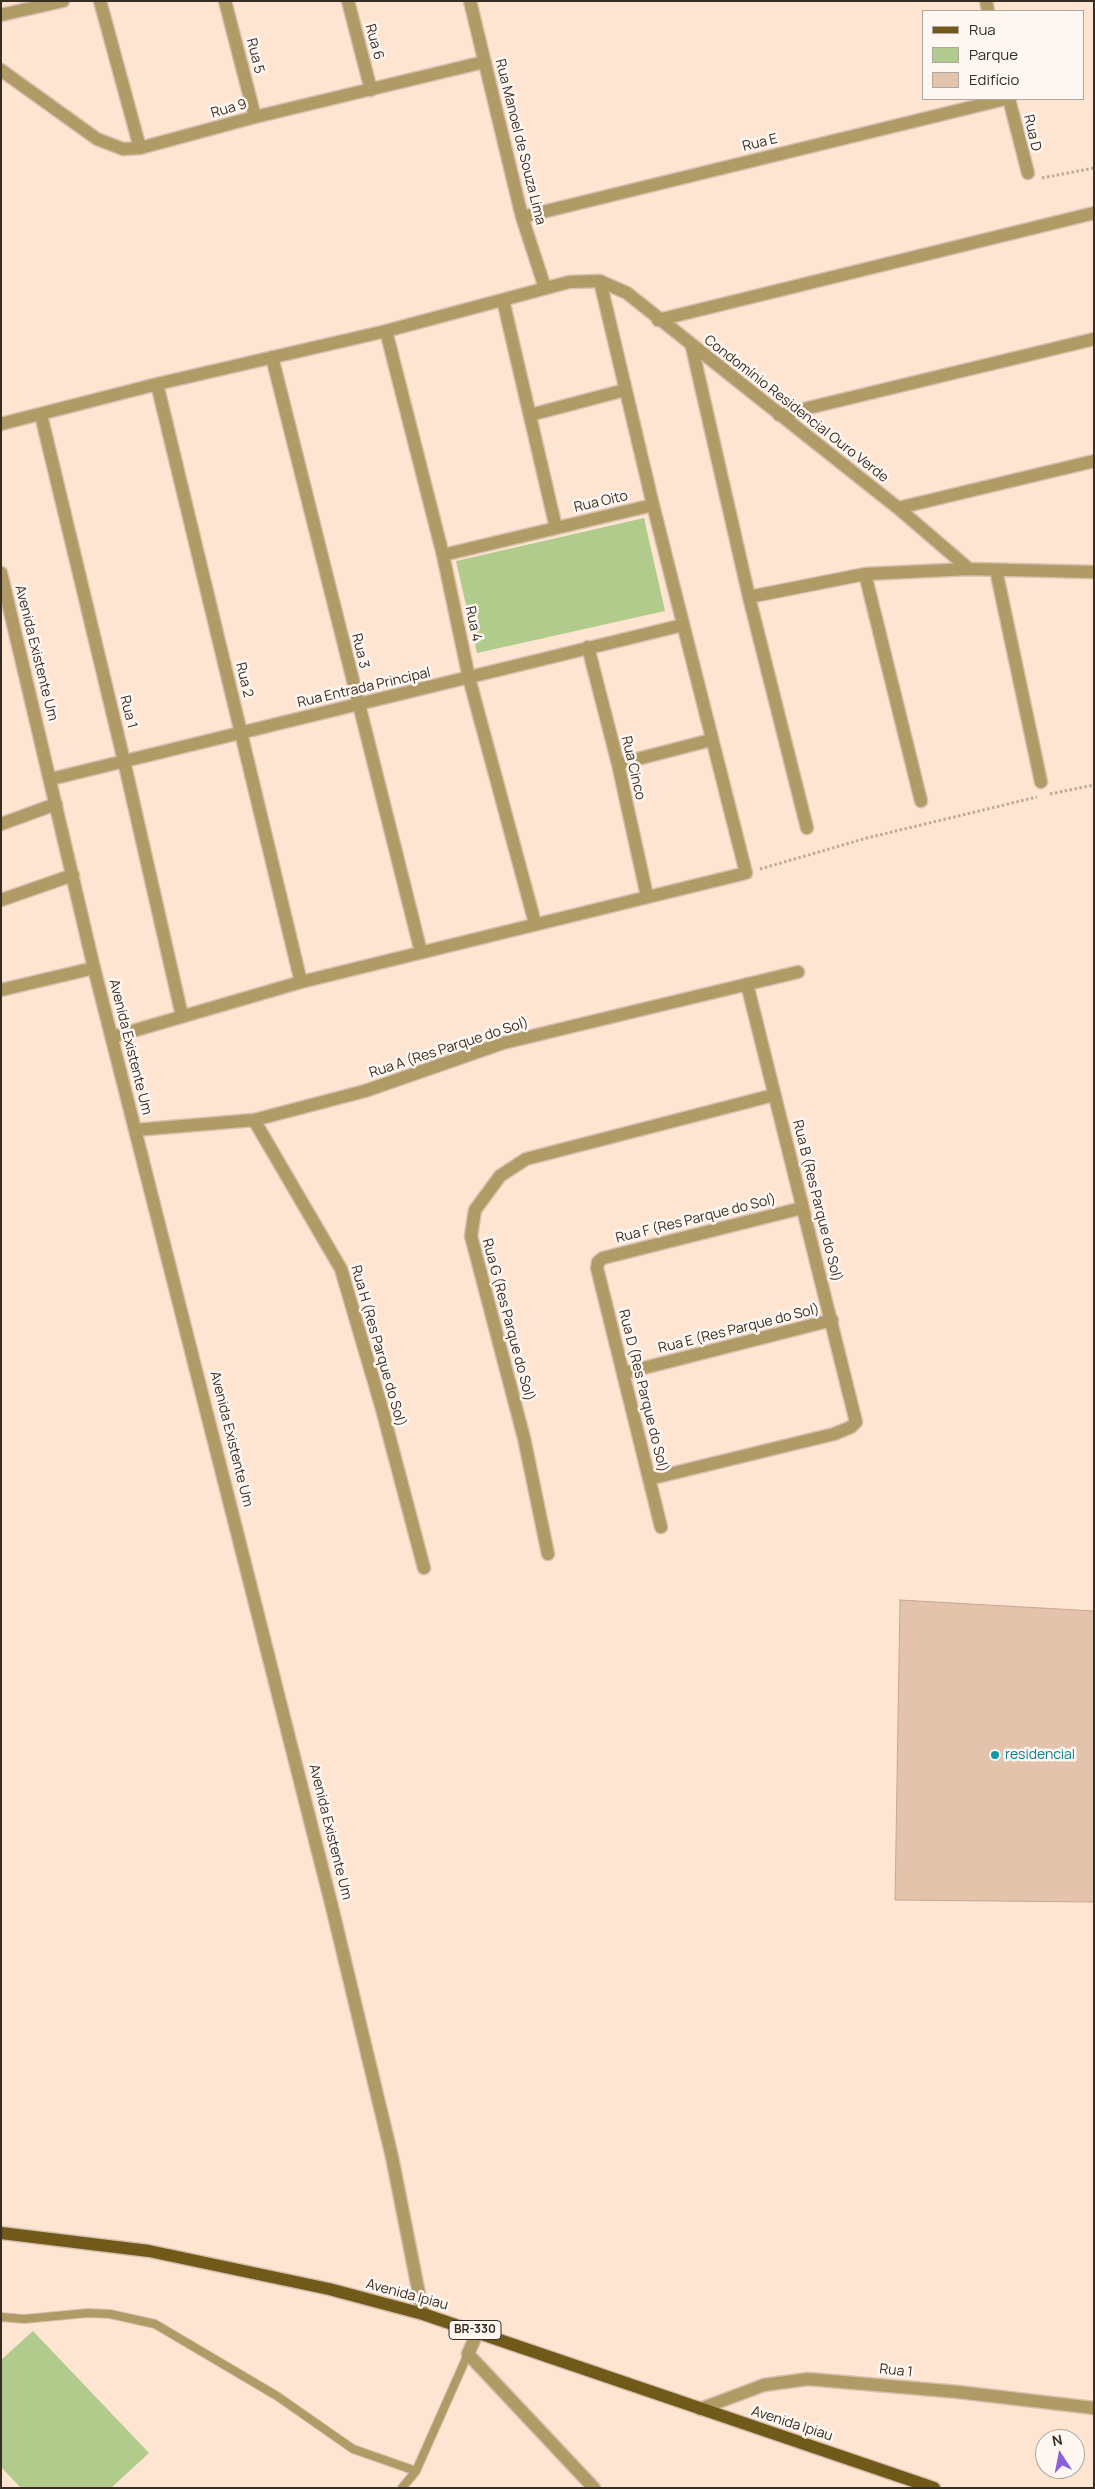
<!DOCTYPE html>
<meta charset="utf-8">
<style>
body{margin:0}
#map{position:relative;width:1095px;height:2489px;overflow:hidden;background:#fee5d1;font-family:Manrope,sans-serif}
canvas{display:block}
.frame{position:absolute;inset:0;border:2px solid #382d23;pointer-events:none}
.legend{position:absolute;left:922px;top:10px;width:162px;height:90px;box-sizing:border-box;background:#fdf6f1;border:1px solid #aea69f;margin:0;padding:6px 9px;list-style:none;font-size:15px;color:#382d23}
.legend li{display:flex;align-items:center;gap:10px;height:25px}
.legend b{width:25px;border:1px solid #aea69f}
.north{position:absolute;left:1035px;top:2429px;width:50px;height:50px;box-sizing:border-box;background:#fdf6f1;border:1px solid #aea69f;border-radius:50%;rotate:349deg;font-size:14px;font-weight:700;line-height:20px;text-align:center;color:#382d23}
.north::after{content:'';display:block;margin:auto;width:18px;height:22px;background:#8d5fd9;clip-path:polygon(50% 0,100% 100%,50% 72%,0 100%)}
</style>
<div id="map">
<canvas width="1095" height="2489"></canvas>
<div class="frame"></div>
<ul class="legend">
<li><b style="height:6px;background:#715919"></b>Rua</li>
<li><b style="height:14px;background:#b1cb8c"></b>Parque</li>
<li><b style="height:14px;background:#e3c3ac"></b>Edifício</li>
</ul>
<div class="north">N</div>
</div>
<script>
const c = document.querySelector('canvas').getContext('2d');
c.lineJoin = 'round';
function fillPath(path, color) { c.fillStyle = color; c.fill(path, 'evenodd'); }
const toPath = rows => new Path2D(rows.map(r => 'M' + r).join(''));
function trace(path, color, width, dash) { c.strokeStyle = color; c.lineWidth = width; c.lineCap = dash ? 'butt' : 'round'; c.setLineDash(dash || []); c.stroke(path); }
function drawText(font, color, halo, rows, align = 'center') {
  c.font = font + ' Manrope,sans-serif'; c.lineWidth = 5; c.setLineDash([]); c.textBaseline = 'middle'; c.strokeStyle = halo; c.fillStyle = color; for (const [text, x, y, turn = 0] of rows) {
    c.save(); c.translate(x, y); c.rotate((+turn || 0) * Math.PI / 180); c.textAlign = isNaN(turn) ? turn : align; if (halo) c.strokeText(text, 0, 0); c.fillText(text, 0, 0); c.restore();
  }
}
const green = toPath([
 [644,518,665,611,477,653,456,561],
 [33,2331,149,2453,111,2488,21,2488,1,2467,1,2360]
]);
const building = toPath([
 [900,1600,1094,1611,1094,1902,895,1900,900,1600]
]);
const path = toPath([
 [1042,178,1094,168],
 [1050,794,1094,785],
 [760,869,867,838,1037,797]
]);
const lane = toPath([
 [1,2317,24,2319,88,2313,110,2314,155,2324,277,2396,353,2449,416,2471],
 [402,2488,416,2471,468,2354]
]);
const street = toPath([
 [100,1,140,148],
 [225,1,255,117],
 [348,1,371,90],
 [470,1,522,217,545,288],
 [986,1,988,11],
 [1,15,63,1],
 [1,70,97,139,123,149,140,148,255,117,484,62],
 [1009,99,1028,173],
 [522,217,1005,99],
 [503,300,556,528],
 [658,320,1094,213],
 [386,331,443,555,469,678,535,923],
 [692,347,749,597,807,828],
 [272,357,421,952],
 [157,384,301,982],
 [41,415,124,761,182,1016],
 [530,415,625,390],
 [779,415,1094,339],
 [1,424,157,384,386,331,569,282,600,281,627,293,898,508,969,569],
 [898,508,1094,461],
 [443,555,653,505],
 [996,570,1041,782],
 [1,573,94,968,331,1903,392,2157,423,2314],
 [865,574,921,801],
 [749,597,865,574,969,569,1094,572],
 [588,647,618,764,647,896],
 [618,764,711,740],
 [51,779,683,625],
 [1,824,56,804],
 [1,900,73,875],
 [1,990,94,968],
 [112,1037,301,982,746,873,653,505,600,281],
 [254,1120,341,1269,382,1409,424,1568],
 [135,1130,254,1120,365,1091,503,1043,798,972],
 [624,1373,832,1320],
 [649,1479,834,1434,851,1427,856,1422,747,984],
 [661,1527,597,1268,598,1262,603,1258,802,1208],
 [548,1554,524,1438,471,1236,475,1210,500,1176,526,1159,774,1095],
 [478,2331,468,2354,594,2488],
 [700,2409,764,2385,808,2379,958,2392,1094,2408]
]);
const primary = toPath([
 [1,2233,149,2251,329,2289,423,2314,934,2488]
]);
const markers = [
 [995,1755,5,"#0f9aa8"]
];
const shields = [
 [475,2330,52]
];
const shieldNames = [
 ["BR-330",475,2330]
];
const streetNames = [
 ["Rua 6",374,42,75],
 ["Rua 5",255,56,76],
 ["Rua 9",229,109,-16],
 ["Rua D",1032,133,77],
 ["Rua Manoel de Souza Lima",520,142,76],
 ["Rua E",760,143,-14],
 ["Condomínio Residencial Ouro Verde",796,409,38],
 ["Rua Oito",601,502,-13],
 ["Rua 4",473,624,78],
 ["Rua 3",360,651,76],
 ["Avenida Existente Um",36,653,76],
 ["Rua 2",244,680,76],
 ["Rua Entrada Principal",364,688,-13],
 ["Rua 1",128,712,76],
 ["Rua Cinco",633,768,77],
 ["Avenida Existente Um",130,1047,76],
 ["Rua A (Res Parque do Sol)",449,1048,-18],
 ["Rua B (Res Parque do Sol)",817,1201,76],
 ["Rua F (Res Parque do Sol)",696,1219,-14],
 ["Rua G (Res Parque do Sol)",508,1320,75],
 ["Rua E (Res Parque do Sol)",739,1329,-14],
 ["Rua H (Res Parque do Sol)",378,1346,74],
 ["Rua D (Res Parque do Sol)",643,1391,76],
 ["Avenida Existente Um",231,1439,76],
 ["Avenida Existente Um",330,1832,76],
 ["Avenida Ipiau",407,2295,15],
 ["Rua 1",896,2371,6],
 ["Avenida Ipiau",792,2424,18]
];
const cultureNames = [
 ["residencial",1005,1755]
];
fillPath(green, '#b1cb8c');
fillPath(building, '#e3c3ac');
trace(building, '#c7a892', 1);
trace(lane, '#d6c0ae', 10);
trace(street, '#d6c0ae', 15);
trace(primary, '#d6c0ae', 15);
trace(path, '#bfaa9a', 3, [2.5, 2.5]);
trace(lane, '#b09a65', 8);
trace(street, '#b09a65', 12);
trace(primary, '#715919', 12);
for (const [x, y, r, color] of markers) { const dot = new Path2D(); dot.arc(x, y, r, 0, 2 * Math.PI); c.fillStyle = color; c.fill(dot); trace(dot, '#fdf6f1', 2); }
for (const [x, y, w] of shields) { const box = new Path2D(); box.roundRect(x - w / 2, y - 9.5, w, 19, 4); c.fillStyle = '#fdf6f1'; c.fill(box); trace(box, '#382d23', 1); }
drawText('bold 12px', '#382d23', null, shieldNames);
drawText('14px', '#382d23', '#fdf6f1', streetNames);
drawText('14px', '#0d838f', '#fdf6f1', cultureNames, 'left');
</script>
